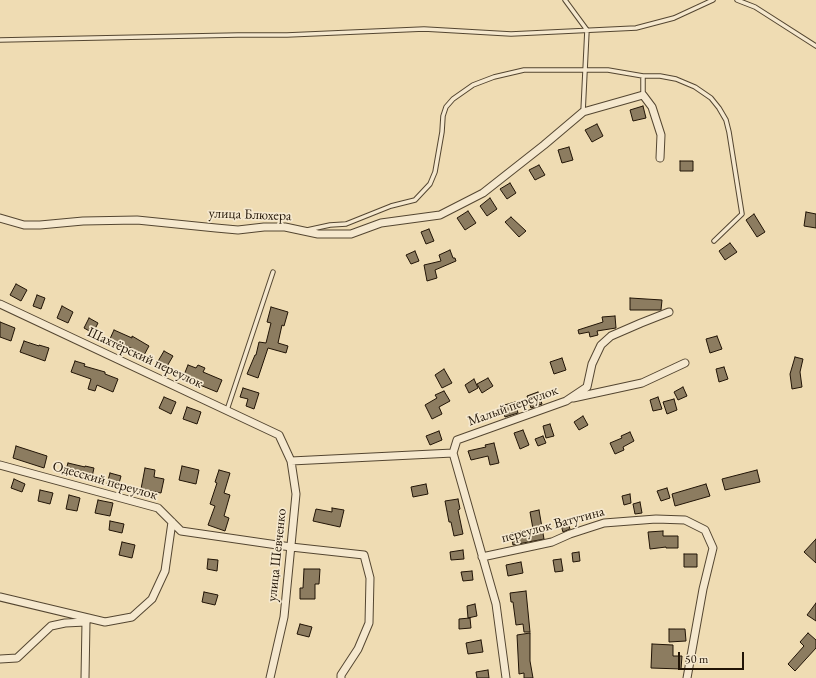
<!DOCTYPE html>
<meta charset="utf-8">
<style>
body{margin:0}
#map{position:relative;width:816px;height:678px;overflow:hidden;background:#efdcb3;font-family:"EB Garamond",serif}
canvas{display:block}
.scale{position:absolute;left:678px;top:652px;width:66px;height:18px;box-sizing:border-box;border:2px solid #211406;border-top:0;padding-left:5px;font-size:12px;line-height:14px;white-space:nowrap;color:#211406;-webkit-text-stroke:3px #f5e8ce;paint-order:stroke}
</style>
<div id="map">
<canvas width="816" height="678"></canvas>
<div class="scale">50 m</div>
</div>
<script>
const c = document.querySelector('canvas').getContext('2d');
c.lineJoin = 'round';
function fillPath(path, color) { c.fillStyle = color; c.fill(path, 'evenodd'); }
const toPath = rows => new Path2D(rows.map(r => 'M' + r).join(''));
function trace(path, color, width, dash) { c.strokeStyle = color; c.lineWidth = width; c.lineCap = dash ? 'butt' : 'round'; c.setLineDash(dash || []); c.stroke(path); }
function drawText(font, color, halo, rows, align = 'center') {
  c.font = font + ' "EB Garamond",serif'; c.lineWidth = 3.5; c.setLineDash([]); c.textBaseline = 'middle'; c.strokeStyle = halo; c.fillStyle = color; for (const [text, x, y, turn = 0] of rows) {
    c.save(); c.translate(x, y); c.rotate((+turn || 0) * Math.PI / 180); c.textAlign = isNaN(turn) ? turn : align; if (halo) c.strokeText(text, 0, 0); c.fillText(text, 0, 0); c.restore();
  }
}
const building = toPath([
 [643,106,646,118,633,121,630,110,643,106],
 [597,124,603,136,592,142,585,130,597,124],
 [569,147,573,160,562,163,558,150,569,147],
 [680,161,693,161,693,171,680,171,680,161],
 [539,165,545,175,535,180,529,170,539,165],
 [510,183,516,193,507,199,500,189,510,183],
 [490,198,497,209,487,216,480,206,490,198],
 [468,211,476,223,465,230,457,218,468,211],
 [806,212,816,214,816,228,804,226,806,212],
 [754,214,765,232,757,237,746,220,754,214],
 [511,217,526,231,519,237,505,222,511,217],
 [429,229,434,241,426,244,421,232,429,229],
 [730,243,737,252,725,260,719,251,730,243],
 [450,250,453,258,455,258,456,261,435,270,437,278,427,281,424,265,441,261,439,255,450,250],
 [415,251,419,261,411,264,406,255,415,251],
 [16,284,27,290,21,301,10,295,16,284],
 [37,295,45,298,41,309,33,306,37,295],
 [630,298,662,300,661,310,630,310,630,298],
 [62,306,73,312,68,323,57,318,62,306],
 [271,307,288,312,284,326,282,325,278,343,288,346,286,353,268,348,258,378,247,374,255,355,256,355,259,342,266,343,271,323,267,322,271,307],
 [615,316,616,328,597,331,598,335,590,337,589,332,579,334,578,330,603,322,602,317,615,316],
 [89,318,98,323,93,333,84,328,89,318],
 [0,322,15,328,11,341,0,337,0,322],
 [114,330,132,338,132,336,149,346,143,357,134,352,135,350,120,343,119,346,109,341,114,330],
 [717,336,722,349,710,353,706,339,717,336],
 [24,341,39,346,39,345,49,348,45,361,20,352,24,341],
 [164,351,173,356,166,368,157,363,164,351],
 [795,357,803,359,800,372,802,387,792,389,790,374,795,357],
 [562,358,566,370,554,374,550,362,562,358],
 [75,361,85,364,84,366,105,372,105,374,118,379,113,392,97,385,95,391,88,389,91,379,71,372,75,361],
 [188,365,196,368,198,365,205,368,203,372,222,380,217,392,195,383,196,380,184,375,188,365],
 [724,367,728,379,719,382,716,369,724,367],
 [444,369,452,383,442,388,435,375,444,369],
 [488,378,493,386,482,393,477,384,488,378],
 [474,379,478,388,469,393,465,385,474,379],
 [683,387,687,396,678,400,674,392,683,387],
 [243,388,259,393,254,409,246,406,248,399,240,397,243,388],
 [444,391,450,401,439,407,442,414,432,419,425,405,437,398,435,395,444,391],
 [538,392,542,404,531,408,527,396,538,392],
 [164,397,176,402,171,414,159,408,164,397],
 [658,397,662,409,653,411,650,400,658,397],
 [674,399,677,410,667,414,663,402,674,399],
 [515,402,518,413,505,417,501,406,515,402],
 [187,407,201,412,197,424,183,419,187,407],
 [583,416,588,425,579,430,574,422,583,416],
 [550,424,554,436,546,438,543,426,550,424],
 [523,430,529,445,520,449,514,433,523,430],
 [439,431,442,440,430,445,426,436,439,431],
 [630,432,634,441,623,447,624,450,615,454,610,443,622,438,621,436,630,432],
 [543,436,546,443,538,446,535,439,543,436],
 [494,443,499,463,490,465,488,456,471,460,468,451,486,447,485,445,494,443],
 [16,446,47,456,44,468,13,458,16,446],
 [68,463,85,467,85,466,94,468,92,477,78,474,77,477,65,473,68,463],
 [182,466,199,470,196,484,179,480,182,466],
 [145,468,155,470,154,477,164,479,161,493,141,489,145,468],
 [219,470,230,473,224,493,230,495,224,516,229,518,225,531,208,525,215,506,210,504,217,483,215,482,219,470],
 [757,470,760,482,725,490,722,479,757,470],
 [110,473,121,476,118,487,107,484,110,473],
 [14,479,25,484,22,492,11,488,14,479],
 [426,484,428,494,413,497,411,487,426,484],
 [706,484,710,496,675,506,672,494,706,484],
 [667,488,670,498,661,501,657,491,667,488],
 [40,490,53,493,50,504,38,501,40,490],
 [630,494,631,503,624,505,622,496,630,494],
 [69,495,80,498,77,511,66,509,69,495],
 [458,499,460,509,458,510,463,534,454,536,451,522,449,522,445,501,458,499],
 [98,500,113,503,110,516,95,513,98,500],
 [640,502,642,513,635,514,633,504,640,502],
 [332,508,344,510,340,527,313,521,316,509,332,512,332,508],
 [539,510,544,539,513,545,511,533,533,529,530,512,539,510],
 [567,520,570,529,563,532,560,522,567,520],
 [110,521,124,524,122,533,109,530,110,521],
 [663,531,663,536,678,536,678,548,666,548,666,547,650,549,648,532,663,531],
 [816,539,816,563,804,552,816,539],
 [122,542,135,545,132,558,119,555,122,542],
 [463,550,464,559,451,560,450,552,463,550],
 [579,552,580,561,573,562,572,553,579,552],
 [684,554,697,554,697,567,684,567,684,554],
 [208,559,218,560,217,571,207,569,208,559],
 [561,559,563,571,555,572,553,560,561,559],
 [521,562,523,573,508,576,506,565,521,562],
 [304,569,320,569,319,584,315,584,315,599,300,599,300,588,303,588,304,569],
 [472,571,473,580,463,581,461,572,472,571],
 [526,591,530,632,524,632,523,624,516,625,513,602,511,602,510,593,526,591],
 [204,592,218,595,215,605,202,602,204,592],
 [816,603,816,621,807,615,816,603],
 [475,604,477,616,468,618,467,606,475,604],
 [470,618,471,628,459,629,459,619,470,618],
 [300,624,312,627,309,637,297,634,300,624],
 [669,629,685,629,686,641,669,642,669,629],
 [530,633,530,661,533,678,524,678,524,673,519,674,517,635,530,633],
 [808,633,816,640,816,648,795,671,788,664,804,646,800,642,808,633],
 [481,640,483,652,468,654,466,643,481,640],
 [652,644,673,645,673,656,682,656,681,669,651,668,652,644],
 [488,670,489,678,477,678,476,672,488,670]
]);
const service = toPath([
 [565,0,587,30,583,112],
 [737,0,755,7,816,46],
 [0,40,238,35,287,35,424,29,511,34,636,28,674,18,713,0],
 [643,76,643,95],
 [307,230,330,225,346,224,391,206,415,200,430,184,435,172,442,132,443,116,446,107,453,99,473,85,494,77,524,70,608,70,643,76,660,76,676,79,695,87,711,98,719,108,726,120,729,132,742,214,714,241],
 [227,410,273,272]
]);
const minor = toPath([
 [0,218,24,225,40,225,83,221,137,220,216,228,238,230,264,227,285,227,318,234,351,234,381,223,440,215,483,193,544,145,583,112,643,95,652,107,661,135,660,158],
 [0,304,279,435,291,461,296,494,284,617,270,678],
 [573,398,642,383,685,363],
 [453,453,457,440,566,401,587,387,592,364,601,345,611,336,641,323,669,312],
 [453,453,496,604,506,678],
 [291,461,453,453],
 [0,465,158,508,181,531,291,547,364,555,370,578,369,623,358,649,341,675,341,678],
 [482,557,552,542,570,534,604,523,656,519,685,520,705,530,713,548,703,589,687,678],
 [0,597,105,622,132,617,152,599,165,571,172,522],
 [0,659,17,658,51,626,65,623,86,622],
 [85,678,86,622,88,618]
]);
const streetNames = [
 ["улица Блюхера",250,215,2],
 ["Шахтёрский переулок",145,358,25],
 ["Малый переулок",513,406,-20],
 ["Одесский переулок",105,481,16],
 ["переулок Ватутина",553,525,-15],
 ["улица Шевченко",277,555,-84]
];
fillPath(building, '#8c7c60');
trace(building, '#211406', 1);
trace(service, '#544631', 5.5);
trace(minor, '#544631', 9);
trace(service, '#f5e8ce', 3.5);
trace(minor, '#f5e8ce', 7);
drawText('14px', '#211406', '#f5e8ce', streetNames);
</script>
